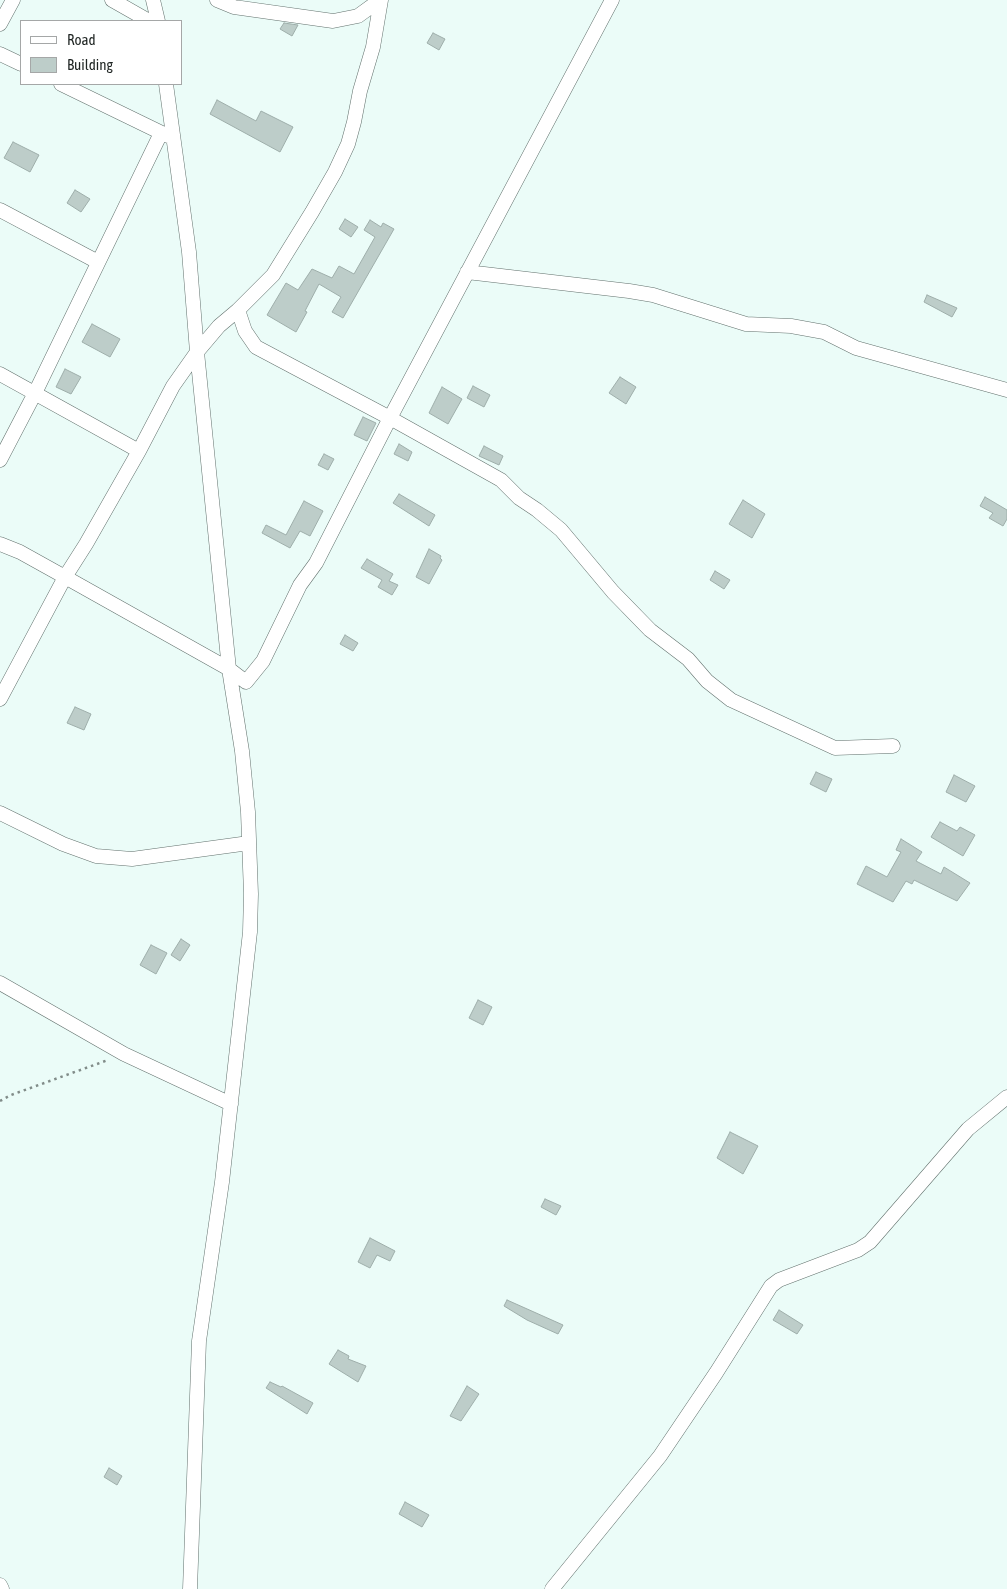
<!DOCTYPE html>
<style>
body{margin:0}
#map{position:relative;width:1007px;height:1589px;overflow:hidden;background:#ebfcf8;font-family:"Asap Condensed",sans-serif}
canvas{display:block}
.legend{position:absolute;left:20px;top:20px;width:162px;height:65px;box-sizing:border-box;background:#fff;border:1px solid #a5a7a7;margin:0;padding:6px 9px;list-style:none;font-size:15px;color:#1e2422}
.legend li{display:flex;align-items:center;gap:10px;height:25px}
.legend b{width:25px;border:1px solid #a5a7a7}
</style>
<div id="map">
<canvas width="1007" height="1589"></canvas>
<ul class="legend">
<li><b style="height:6px;background:#fff"></b>Road</li>
<li><b style="height:14px;background:#bdcdc9"></b>Building</li>
</ul>
</div>
<script>
const c = document.querySelector('canvas').getContext('2d');
c.lineJoin = 'round';
function fillPath(path, color) { c.fillStyle = color; c.fill(path, 'evenodd'); }
const toPath = rows => new Path2D(rows.map(r => 'M' + r).join(''));
function trace(path, color, width, dash) { c.strokeStyle = color; c.lineWidth = width; c.lineCap = dash ? 'butt' : 'round'; c.setLineDash(dash || []); c.stroke(path); }
const building = toPath([
 [284,23,298,25,292,36,280,29,284,23],
 [433,33,445,39,439,50,427,43,433,33],
 [217,100,256,121,261,111,293,127,280,152,210,114,217,100],
 [13,142,39,155,30,172,4,158,13,142],
 [75,190,90,199,81,212,67,203,75,190],
 [345,219,358,227,351,237,339,229,345,219],
 [370,220,381,227,383,223,394,229,343,318,332,312,341,297,319,284,305,311,307,312,296,332,267,315,286,283,298,290,312,269,332,278,339,266,354,274,375,237,364,230,370,220],
 [927,295,957,308,952,317,924,302,927,295],
 [92,324,120,339,110,357,82,342,92,324],
 [65,369,81,377,71,394,56,387,65,369],
 [620,377,636,387,626,404,609,393,620,377],
 [473,386,490,395,484,407,467,398,473,386],
 [442,387,462,399,448,424,429,413,442,387],
 [363,417,376,423,367,441,354,435,363,417],
 [399,444,412,452,408,461,394,454,399,444],
 [484,446,503,456,499,465,479,456,484,446],
 [324,454,334,459,328,470,318,465,324,454],
 [399,494,435,515,429,526,393,503,399,494],
 [985,497,1007,510,1007,519,1003,526,989,518,993,513,980,506,985,497],
 [743,500,765,514,752,538,729,524,743,500],
 [304,501,323,511,310,536,300,531,290,548,262,533,266,525,286,535,304,501],
 [429,549,441,556,440,558,442,560,429,584,416,577,429,549],
 [367,559,393,574,389,581,398,585,392,595,378,587,382,580,361,568,367,559],
 [715,571,730,580,724,589,710,580,715,571],
 [345,635,358,643,353,651,340,644,345,635],
 [75,707,91,714,84,730,67,723,75,707],
 [816,772,832,779,826,792,810,784,816,772],
 [954,775,975,786,966,802,946,792,954,775],
 [940,822,957,831,960,827,975,835,963,856,931,837,940,822],
 [901,839,922,852,916,861,941,874,944,867,970,883,957,901,914,880,912,884,906,881,893,902,857,884,866,866,887,877,901,852,896,850,901,839],
 [181,939,190,945,180,961,171,955,181,939],
 [151,945,167,953,156,974,140,965,151,945],
 [478,1000,492,1007,483,1025,469,1018,478,1000],
 [730,1132,758,1146,743,1174,717,1158,730,1132],
 [545,1199,561,1206,556,1215,541,1207,545,1199],
 [370,1238,395,1251,390,1261,377,1255,370,1268,358,1262,370,1238],
 [507,1300,563,1325,558,1334,527,1320,504,1306,507,1300],
 [779,1310,803,1325,797,1334,773,1320,779,1310],
 [338,1350,349,1356,348,1359,366,1366,358,1382,329,1364,338,1350],
 [270,1382,281,1387,282,1386,313,1403,307,1414,266,1388,270,1382],
 [467,1386,479,1394,461,1421,450,1416,467,1386],
 [109,1468,122,1476,117,1485,104,1477,109,1468],
 [405,1502,429,1515,422,1527,399,1514,405,1502]
]);
const path = toPath([
 [0,1101,11,1095,108,1060]
]);
const minor = toPath([
 [112,0,149,21],
 [153,0,158,21],
 [217,0,234,7,333,21,358,16,380,0],
 [0,24,13,0],
 [0,54,21,64],
 [61,84,168,136],
 [166,84,189,252,197,352,229,669,242,751,248,812,251,894,250,932,222,1182,199,1341,190,1589],
 [0,210,98,262],
 [467,272,629,291,653,295,746,324,791,326,824,332,856,348,1007,390],
 [238,310,245,331,256,347,390,418,501,480,519,498,537,510,561,530,613,592,650,630,688,659,707,681,731,700,835,748,893,746],
 [0,374,139,451],
 [0,460,35,393,161,133],
 [0,544,20,552,65,577,229,669,246,682,263,661,300,585,316,563,390,418,612,0],
 [0,699,65,577,86,544,139,451,173,386,197,352,219,326,238,310,273,275,312,212,335,172,348,144,354,122,360,91,373,47,381,0],
 [0,813,63,844,96,856,132,859,249,843],
 [0,983,124,1054,231,1104],
 [0,1585,2,1589],
 [552,1589,660,1456,716,1373,771,1286,779,1280,858,1250,870,1242,968,1129,1007,1097]
]);
fillPath(building, '#bdcdc9');
trace(building, '#9eaeaa', 1);
trace(minor, '#62716d', 15);
trace(path, '#818c89', 2.5, [2.5, 4]);
trace(minor, '#fff', 14);
</script>
